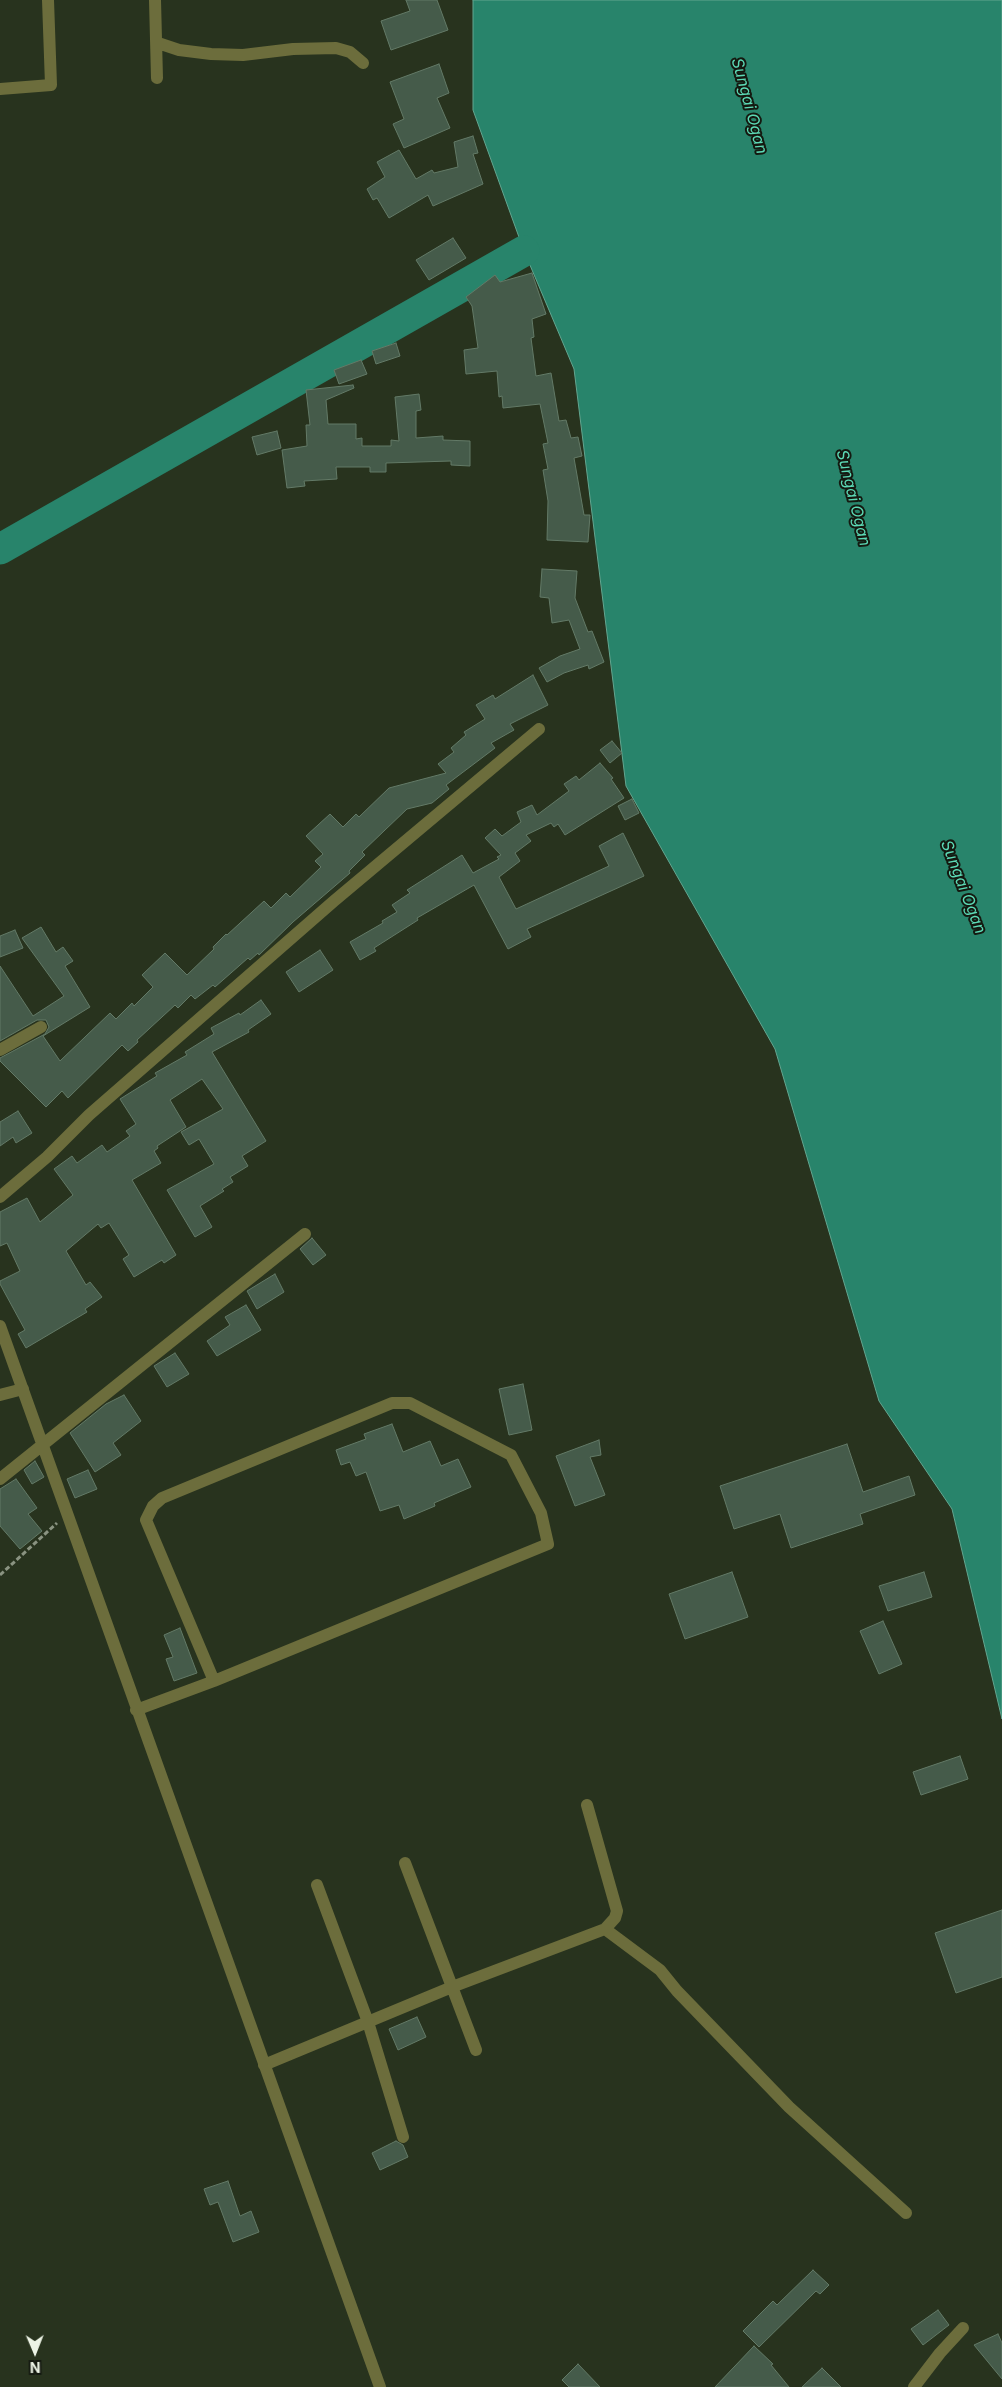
<!DOCTYPE html>
<style>
body{margin:0}
#map{position:relative;width:1002px;height:2387px;overflow:hidden;background:#28331e;font-family:Inter,sans-serif}
canvas{display:block}
.north{position:absolute;left:10px;top:2327px;width:50px;height:50px;-webkit-text-stroke:4px #141910;paint-order:stroke;rotate:179deg;font-size:14px;font-weight:700;line-height:20px;text-align:center;color:#edf4e6}
.north::after{content:'';display:block;margin:auto;width:18px;height:22px;background:#edf4e6;clip-path:polygon(50% 0,100% 100%,50% 72%,0 100%)}
</style>
<div id="map">
<canvas width="1002" height="2387"></canvas>
<div class="north">N</div>
</div>
<script>
const c = document.querySelector('canvas').getContext('2d');
c.lineJoin = 'round';
function fillPath(path, color) { c.fillStyle = color; c.fill(path, 'evenodd'); }
const toPath = rows => new Path2D(rows.map(r => 'M' + r).join(''));
function trace(path, color, width, dash) { c.strokeStyle = color; c.lineWidth = width; c.lineCap = dash ? 'butt' : 'round'; c.setLineDash(dash || []); c.stroke(path); }
function drawText(font, color, halo, rows, align = 'center') {
  c.font = font + ' Inter,sans-serif'; c.lineWidth = 4; c.setLineDash([]); c.textBaseline = 'middle'; c.strokeStyle = halo; c.fillStyle = color; for (const [text, x, y, turn = 0] of rows) {
    c.save(); c.translate(x, y); c.rotate((+turn || 0) * Math.PI / 180); c.textAlign = isNaN(turn) ? turn : align; if (halo) c.strokeText(text, 0, 0); c.fillText(text, 0, 0); c.restore();
  }
}
const water = toPath([
 [473,0,1002,0,1002,1719,952,1509,879,1401,775,1049,626,786,574,369,524,251,473,110,473,0]
]);
const river = toPath([
 [0,549,524,251]
]);
const building = toPath([
 [406,0,437,0,448,30,391,50,381,21,410,11,406,0],
 [439,64,449,93,437,98,450,128,404,148,393,124,404,119,390,82,439,64],
 [473,136,478,153,473,154,483,184,433,206,428,195,389,218,377,198,373,200,367,189,385,177,377,162,399,150,416,179,432,170,434,173,458,167,454,142,473,136],
 [453,238,466,258,429,280,416,260,453,238],
 [532,273,546,314,532,319,534,337,531,338,536,376,551,373,559,421,566,420,571,438,578,437,582,456,574,458,584,515,590,515,588,542,547,540,548,501,543,470,548,469,543,444,548,443,540,404,503,408,502,396,499,397,497,371,466,374,464,350,478,348,472,306,466,297,495,275,500,282,532,273],
 [396,343,400,356,376,364,372,351,396,343],
 [361,360,367,374,339,384,334,370,361,360],
 [353,385,354,388,326,400,328,424,356,424,356,439,362,438,362,446,391,446,391,440,399,441,395,397,419,394,421,410,416,411,416,438,443,436,443,440,470,441,470,466,451,465,451,461,386,463,386,472,370,472,370,467,336,467,337,479,304,481,305,486,287,488,282,450,307,446,306,425,310,425,306,390,353,385],
 [277,431,281,448,257,455,252,437,277,431],
 [542,569,577,571,575,598,588,632,592,631,604,662,589,669,588,665,564,673,547,682,539,668,560,656,580,649,569,620,552,623,549,598,540,597,542,569],
 [533,675,548,705,510,724,514,730,491,743,495,748,446,785,449,789,432,803,407,809,362,852,365,855,349,871,350,873,293,922,259,955,258,953,250,960,248,958,215,987,213,985,195,999,191,995,178,1008,175,1005,137,1040,138,1042,128,1051,122,1045,68,1098,62,1091,46,1107,0,1061,0,1058,45,1034,49,1027,46,1020,37,1020,0,1041,0,966,33,1016,64,996,22,938,41,927,56,952,63,947,73,961,65,966,90,1007,43,1036,60,1061,110,1013,116,1019,132,1003,134,1006,153,987,142,975,165,953,187,975,214,949,213,947,226,934,227,935,264,901,271,908,286,893,290,897,321,867,315,861,323,854,306,836,330,814,343,827,356,814,359,817,389,788,446,773,438,764,454,752,451,748,466,735,464,732,485,719,476,705,493,695,495,699,533,675],
 [612,741,622,753,610,763,600,750,612,741],
 [600,763,613,778,611,779,624,798,565,835,558,824,554,827,551,823,526,835,531,841,515,853,520,861,499,877,516,909,609,866,599,846,623,833,644,876,527,929,531,937,508,949,474,885,417,918,418,920,374,948,376,951,360,960,350,942,383,923,382,921,397,912,392,905,410,893,407,890,462,855,473,873,499,859,497,857,501,855,485,838,495,829,502,836,521,822,517,812,532,805,537,815,569,791,564,784,576,776,579,780,600,763],
 [632,799,639,813,625,820,618,806,632,799],
 [15,930,23,948,0,957,0,936,15,930],
 [320,950,333,970,299,992,286,972,320,950],
 [261,1000,271,1014,248,1030,249,1032,212,1052,266,1141,242,1156,248,1166,230,1177,233,1182,222,1189,224,1191,200,1206,212,1227,195,1237,167,1190,214,1164,199,1139,189,1145,181,1132,223,1109,202,1079,170,1100,186,1127,157,1146,158,1148,154,1151,161,1163,132,1180,176,1255,164,1263,162,1260,134,1277,123,1259,129,1255,109,1223,101,1228,98,1224,66,1251,86,1285,90,1282,102,1297,85,1309,87,1312,26,1348,18,1334,25,1330,0,1284,0,1281,20,1271,7,1243,0,1246,0,1212,27,1198,40,1222,73,1195,54,1169,72,1156,77,1163,102,1145,107,1152,130,1136,126,1131,136,1124,120,1099,157,1076,155,1073,187,1055,185,1052,214,1034,211,1028,239,1013,240,1015,261,1000],
 [18,1111,32,1133,16,1143,13,1137,0,1146,0,1122,18,1111],
 [312,1238,326,1255,313,1265,300,1249,312,1238],
 [275,1274,284,1292,257,1309,247,1291,275,1274],
 [246,1305,261,1330,217,1356,207,1341,230,1325,225,1317,246,1305],
 [175,1353,189,1374,167,1387,154,1366,175,1353],
 [523,1384,532,1430,509,1435,499,1389,523,1384],
 [124,1395,141,1421,113,1443,121,1455,95,1472,70,1433,106,1404,124,1395],
 [392,1424,403,1452,430,1441,441,1466,458,1459,471,1487,434,1503,435,1506,404,1519,399,1505,380,1511,366,1472,356,1476,350,1462,341,1465,336,1450,366,1439,364,1434,392,1424],
 [599,1440,601,1455,590,1457,605,1495,575,1506,556,1456,599,1440],
 [847,1444,863,1492,909,1476,915,1495,860,1514,863,1524,791,1548,780,1514,734,1529,720,1486,847,1444],
 [35,1461,44,1477,32,1484,24,1470,35,1461],
 [88,1470,97,1489,75,1498,67,1479,88,1470],
 [16,1479,37,1508,28,1514,42,1531,20,1549,0,1526,0,1489,16,1479],
 [732,1572,748,1617,685,1639,669,1594,732,1572],
 [924,1572,932,1597,888,1611,879,1586,924,1572],
 [883,1621,902,1664,879,1674,860,1631,883,1621],
 [180,1628,197,1673,174,1681,166,1659,173,1657,164,1635,180,1628],
 [960,1756,968,1779,921,1795,913,1772,960,1756],
 [1002,1910,1002,1977,956,1993,935,1933,1002,1910],
 [417,2017,426,2037,398,2050,389,2029,417,2017],
 [396,2141,403,2145,408,2157,380,2170,372,2153,396,2141],
 [228,2181,240,2216,251,2211,259,2232,233,2242,218,2202,210,2205,204,2189,228,2181],
 [813,2270,829,2285,820,2294,816,2291,759,2347,743,2331,773,2301,777,2305,813,2270],
 [938,2310,949,2325,923,2345,911,2329,938,2310],
 [998,2334,1002,2343,1002,2379,974,2345,998,2334],
 [754,2346,773,2364,771,2365,789,2387,715,2387,754,2346],
 [578,2364,600,2387,569,2387,562,2380,578,2364],
 [822,2368,841,2387,802,2387,822,2368]
]);
const path = toPath([
 [0,1575,57,1523]
]);
const minor = toPath([
 [155,0,157,78],
 [158,43,179,50,211,54,243,55,293,49,336,48,350,52,363,63],
 [0,89,51,85,48,0],
 [0,1050,41,1027],
 [0,1197,47,1157,89,1115,334,901,539,729],
 [0,1326,380,2387],
 [0,1395,23,1389],
 [0,1479,305,1234],
 [136,1710,214,1681,548,1544,541,1513,511,1455,410,1403,392,1403,162,1498,153,1506,146,1520,214,1681],
 [587,1805,617,1911,615,1918,605,1929],
 [405,1863,476,2050],
 [317,1885,368,2022,403,2137],
 [264,2065,452,1987,605,1929,660,1970,677,1991,789,2107,906,2213],
 [914,2387,940,2353,963,2328]
]);
const waterNames = [
 ["Sungai Ogan",749,106,75],
 ["Sungai Ogan",853,498,76],
 ["Sungai Ogan",963,887,69]
];
fillPath(water, '#28846b');
trace(water, '#63a690', 1);
trace(river, '#28846b', 31);
fillPath(building, '#455b4a');
trace(building, '#637a67', 1);
trace(path, '#8a9381', 3, [5, 2.5]);
trace(minor, '#6c6d3c', 12);
drawText('italic 16px', '#5cd9b5', '#141910', waterNames);
</script>
